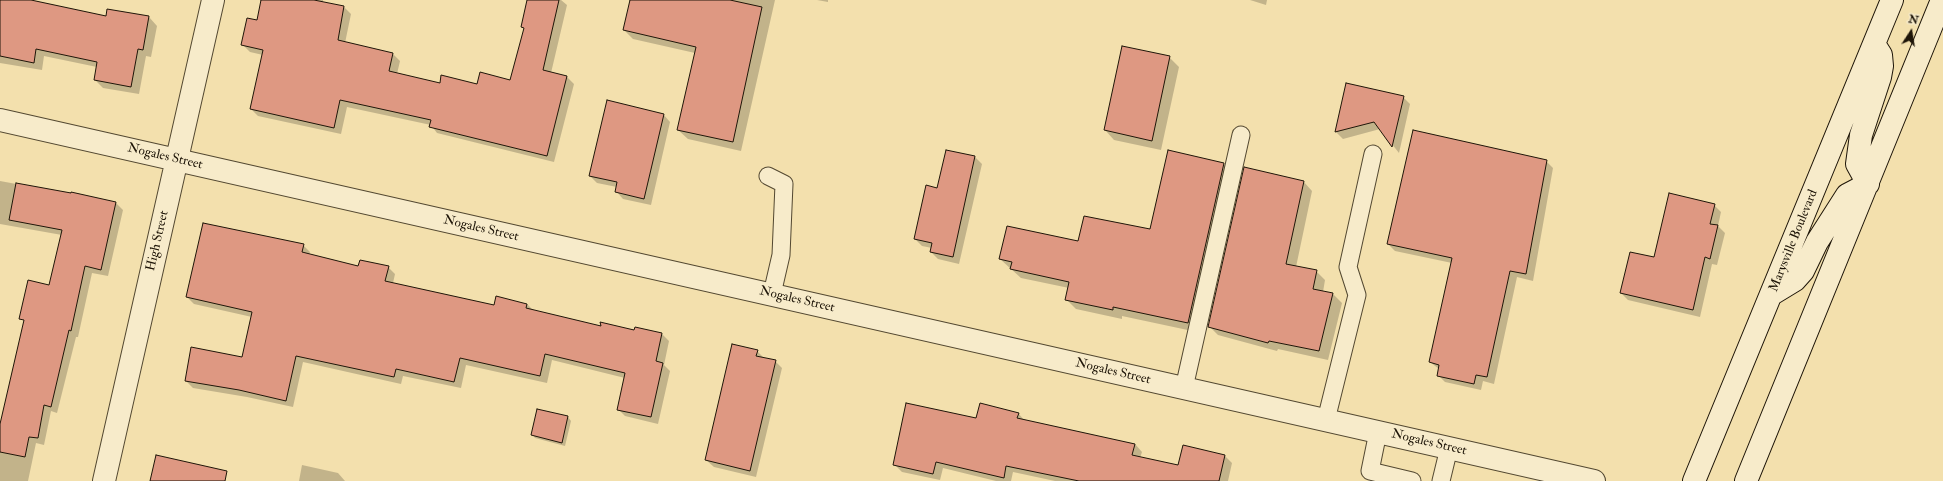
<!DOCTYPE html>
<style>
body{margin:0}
#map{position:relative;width:1943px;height:481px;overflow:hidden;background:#f3e0ad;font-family:"IM FELL Double Pica",serif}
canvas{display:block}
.north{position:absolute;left:1891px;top:12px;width:40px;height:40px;-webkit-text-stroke:3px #f7ebca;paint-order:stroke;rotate:12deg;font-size:11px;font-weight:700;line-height:16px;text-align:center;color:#1e1508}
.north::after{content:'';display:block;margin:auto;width:14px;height:18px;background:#1e1508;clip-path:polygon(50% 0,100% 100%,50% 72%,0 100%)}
</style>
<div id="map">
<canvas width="1943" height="481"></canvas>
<div class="north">N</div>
</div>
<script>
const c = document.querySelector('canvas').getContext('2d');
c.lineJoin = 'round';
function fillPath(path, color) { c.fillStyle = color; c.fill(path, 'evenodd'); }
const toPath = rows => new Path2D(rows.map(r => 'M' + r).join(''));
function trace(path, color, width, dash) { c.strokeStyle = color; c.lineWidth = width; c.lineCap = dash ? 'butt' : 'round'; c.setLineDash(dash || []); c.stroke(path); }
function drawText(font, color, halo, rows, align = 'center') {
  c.font = font + ' "IM FELL Double Pica",serif'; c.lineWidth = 4; c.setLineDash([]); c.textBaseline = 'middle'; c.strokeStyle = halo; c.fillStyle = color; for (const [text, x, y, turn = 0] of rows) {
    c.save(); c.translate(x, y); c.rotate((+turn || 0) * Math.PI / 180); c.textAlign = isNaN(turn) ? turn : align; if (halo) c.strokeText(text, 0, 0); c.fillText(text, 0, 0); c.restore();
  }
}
const shadow = toPath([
 [0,0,30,0,106,17,149,17,157,26,151,57,146,56,139,94,103,88,95,80,97,67,44,56,42,70,0,63],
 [262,0,323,0,323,3,344,7,351,14,345,43,393,54,400,61,397,74,440,84,478,85,511,81,524,29,522,27,528,0,561,0,567,5,551,73,567,77,574,84,554,162,437,133,431,125,347,107,341,134,258,116,251,109,263,55,250,52,243,45,258,22],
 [631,0,775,0,741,151,688,139,678,130,695,53,633,39,624,30],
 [817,0,828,0,828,2],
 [1250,0,1267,0,1266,5],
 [1169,57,1179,67,1161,150,1114,140,1105,130],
 [1347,84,1403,97,1410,104,1399,153,1380,129,1343,139,1336,132],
 [663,114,670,122,651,205,623,199,616,191,617,187,597,183,590,176],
 [946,151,975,157,982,164,959,264,938,259,931,252,932,248,922,246,915,239,938,189],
 [1169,151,1224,164,1233,173,1197,332,1122,316,1122,319,1076,309,1067,300,1069,288,1021,278,1000,259,1151,230],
 [1546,161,1553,168,1533,281,1517,277,1494,384,1483,381,1481,390,1445,382,1438,375,1439,369,1430,362,1452,263,1395,251,1388,244],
 [0,181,71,194,72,193,116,203,123,210,108,276,92,273,78,337,76,337,57,413,51,411,44,445,36,443,28,481,0,481,0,429,50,286,62,235,0,224],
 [1303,181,1312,191,1296,267,1316,271,1325,280,1323,292,1333,294,1342,303,1328,360,1278,349,1277,351,1218,335,1209,326],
 [1714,205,1721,212,1718,226,1725,233,1717,265,1712,264,1700,317,1628,300,1621,293,1655,259],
 [303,245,310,252,309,255,359,267,388,267,395,274,393,283,495,306,527,304,534,311,602,328,635,331,636,329,662,334,669,341,664,365,670,371,658,424,625,416,618,409,625,378,552,360,547,383,466,365,461,388,403,376,401,384,303,362,293,407,247,397,193,388,186,381,243,359,252,317,194,304,187,297],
 [757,351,764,358,775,361,782,368,756,477,714,467,706,460],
 [1018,413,1025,421,1135,444,1142,452,1140,458,1179,466,1183,447,1225,456,1232,463,1228,481,1055,481,1013,472,1011,481,996,481,943,468,940,480,902,472,895,465,977,419],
 [568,417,571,421,565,446,535,438,532,434],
 [302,465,338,473,345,481,299,481]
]);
const building = toPath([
 [0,0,31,0,106,16,107,9,149,16,143,50,138,49,131,87,94,80,97,62,36,49,34,63,0,56,0,0],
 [261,0,314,0,344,6,338,40,393,53,389,71,440,83,441,75,477,84,480,72,510,80,524,28,521,27,527,0,559,0,543,70,567,76,547,156,429,127,431,120,340,100,334,128,250,109,263,50,241,45,247,18,257,20,261,0],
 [630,0,730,0,762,7,733,142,677,130,696,47,623,30,630,0],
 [1122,46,1170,56,1152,141,1104,130,1122,46],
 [1346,83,1404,96,1392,147,1374,122,1335,132,1346,83],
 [607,100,664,114,644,199,615,192,617,182,589,176,607,100],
 [1413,130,1547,160,1526,274,1510,271,1487,377,1476,375,1474,384,1437,376,1439,365,1429,362,1452,258,1387,244,1413,130],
 [946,150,975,156,953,257,930,252,932,243,914,239,926,185,937,188,946,150],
 [1168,150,1224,163,1188,323,1113,307,1113,310,1065,300,1069,282,1010,269,1012,262,999,259,1007,226,1078,241,1084,216,1150,229,1168,150],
 [1244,167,1304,181,1286,264,1317,270,1313,289,1333,293,1319,351,1269,341,1268,343,1208,327,1244,167],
 [16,183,71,193,71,192,116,202,101,270,85,266,71,331,69,330,51,407,44,405,38,438,29,437,25,457,0,452,0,424,24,320,19,319,28,280,49,285,62,230,9,220,16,183],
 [1669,193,1715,204,1710,224,1718,225,1710,259,1705,257,1693,310,1620,293,1630,252,1654,257,1669,193],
 [203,223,304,244,302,252,358,266,360,260,389,266,385,281,494,305,496,296,527,304,526,308,601,326,600,322,634,330,635,327,662,333,656,361,663,363,651,417,617,410,625,373,545,354,540,376,460,358,454,382,396,369,394,377,296,356,286,401,239,390,185,381,191,347,242,357,252,312,186,297,203,223],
 [732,344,758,350,756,356,776,360,750,471,705,460,732,344],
 [906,403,976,418,980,403,1019,413,1017,418,1135,444,1132,455,1178,465,1183,445,1225,455,1219,481,1079,481,1006,466,1004,478,936,462,933,474,893,465,906,403],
 [537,409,568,416,562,443,531,435,537,409],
 [156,455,227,471,225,481,150,481,156,455]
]);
const lane = toPath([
 [768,176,784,184,781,255,772,294],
 [1184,388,1241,135],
 [1326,420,1357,295,1348,267,1373,154],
 [1378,432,1370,471,1412,481],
 [1441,481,1449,448]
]);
const street = toPath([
 [0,120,1594,481],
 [104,481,213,0]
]);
const secondary = toPath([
 [1868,184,1857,164,1861,135,1880,77,1882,66,1881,55,1874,44],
 [1772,294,1795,280,1803,271,1817,242,1847,195,1868,184],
 [1694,481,1892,0],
 [1746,481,1942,0]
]);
const streetNames = [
 ["Nogales Street",165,157,13],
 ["Nogales Street",481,229,13],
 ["High Street",158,241,-77],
 ["Marysville Boulevard",1794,241,-68],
 ["Nogales Street",797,300,13],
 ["Nogales Street",1113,372,13],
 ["Nogales Street",1429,443,13]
];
fillPath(shadow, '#0003');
fillPath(building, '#de9882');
trace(building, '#1e1508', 1);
trace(lane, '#534831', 19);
trace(street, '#534831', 24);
trace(secondary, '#1e1508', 24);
trace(lane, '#f7ebca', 17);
trace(street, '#f7ebca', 22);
trace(secondary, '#f7ebca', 22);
drawText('13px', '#1e1508', '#f7ebca', streetNames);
</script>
